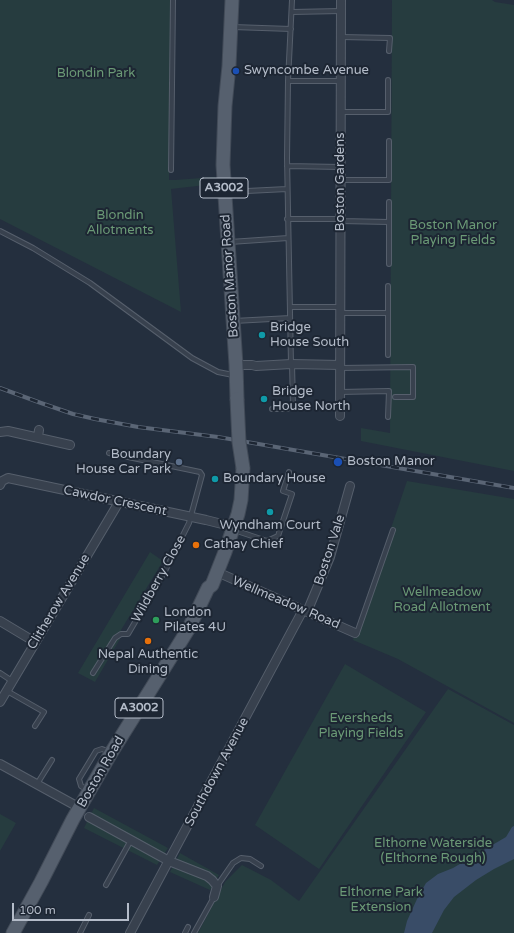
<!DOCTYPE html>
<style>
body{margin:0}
#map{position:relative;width:514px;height:933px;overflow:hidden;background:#242f3e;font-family:"Varela Round",sans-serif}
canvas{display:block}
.scale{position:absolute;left:12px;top:903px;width:117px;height:18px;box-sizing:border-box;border:2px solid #b4bcc9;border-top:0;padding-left:5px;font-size:12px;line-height:14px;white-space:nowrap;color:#b4bcc9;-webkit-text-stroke:3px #1d2633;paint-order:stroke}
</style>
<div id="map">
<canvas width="514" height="933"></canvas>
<div class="scale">100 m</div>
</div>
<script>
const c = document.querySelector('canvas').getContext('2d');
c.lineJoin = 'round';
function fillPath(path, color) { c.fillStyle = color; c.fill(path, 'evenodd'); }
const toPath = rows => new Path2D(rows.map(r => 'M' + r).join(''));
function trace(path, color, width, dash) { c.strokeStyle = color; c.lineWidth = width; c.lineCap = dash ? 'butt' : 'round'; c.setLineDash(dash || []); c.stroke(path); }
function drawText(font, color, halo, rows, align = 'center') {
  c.font = font + ' "Varela Round",sans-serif'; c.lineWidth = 4; c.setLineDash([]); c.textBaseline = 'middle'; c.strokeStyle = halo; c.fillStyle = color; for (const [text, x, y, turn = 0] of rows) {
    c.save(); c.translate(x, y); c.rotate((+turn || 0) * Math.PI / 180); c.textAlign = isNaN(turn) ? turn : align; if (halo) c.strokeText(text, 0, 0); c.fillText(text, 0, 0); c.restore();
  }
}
const green = toPath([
 [0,0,172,0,169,109,169,180,175,180,215,177,214,184,171,189,181,312,0,219],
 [392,0,492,0,495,2,514,5,514,471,361,441,361,428,390,433],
 [407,481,514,499,514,723,398,659,353,640],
 [150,552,163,561,121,630,120,639,95,682,78,673],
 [345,664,426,712,319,869,255,825],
 [448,689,514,725,514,933,198,933,225,882,242,865,271,880,299,901],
 [94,808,168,848,157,865,84,828],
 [0,814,16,823,0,851],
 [180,853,219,875,210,890,170,872]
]);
const water = toPath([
 [514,826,514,859,494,869,476,880,454,897,444,910,432,933,404,933,407,921,417,899,426,883,438,874,453,868,506,837,512,827]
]);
const service = toPath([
 [292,12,341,11],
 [233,27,291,29],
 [341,37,390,38,389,51],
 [288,81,341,81],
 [341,112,388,112,388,80],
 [287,166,340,167],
 [171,170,173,0],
 [341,180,389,180,389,141],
 [227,192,287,189],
 [287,219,341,219],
 [341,221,389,222],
 [0,231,33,248,90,283,192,358,218,372,233,375],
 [230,242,288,238],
 [389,264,389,202],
 [290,307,340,307],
 [341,313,388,313],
 [234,321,290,318],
 [388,355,388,286],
 [291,364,287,158,288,81,292,0],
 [340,368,413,367,413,397,395,397],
 [340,392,389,391,388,417],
 [272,409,287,409,291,407,293,405,292,364],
 [234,530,267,541,278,536,292,494,283,491,289,472],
 [355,633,357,633,393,530],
 [0,673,12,681],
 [93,673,115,638,121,634,128,634,165,571,189,523,202,475,200,472,109,453],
 [7,691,44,712,35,726],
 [37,784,52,760],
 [87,790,81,786,79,779,96,751,102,749,110,752],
 [106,885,131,840],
 [217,886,233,863,241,858,250,859,261,866],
 [80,933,89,915],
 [185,933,188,927],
 [194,933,214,897]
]);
const minor = toPath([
 [236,365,252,365,256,366,291,364,340,365],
 [340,416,341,0],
 [0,432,8,431,70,445],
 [38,437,39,430],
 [0,485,2,481,8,478,206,520,234,527],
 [217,572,355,633],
 [307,612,330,557,350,486],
 [0,621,35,642],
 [0,702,119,502],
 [0,764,80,808],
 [89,817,169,861,207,876,212,880,217,886,214,897],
 [130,933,303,610]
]);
const primary = toPath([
 [232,0,229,66,225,106,223,165,236,365,237,399],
 [13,933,41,882,73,819,111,753,176,649,189,628,208,588,212,585,225,552,238,514,241,500,243,468]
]);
const rail = toPath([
 [0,388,41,403,73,414,95,419,138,427,218,437,514,488]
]);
const primaryBridge = toPath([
 [237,399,239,442,243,468]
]);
const markers = [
 [236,71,4,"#1a4fb4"],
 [262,335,4,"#0f9aa8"],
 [264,399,4,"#0f9aa8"],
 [179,462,4,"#5c6f8a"],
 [338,462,5,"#1a4fb4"],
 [215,479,4,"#0f9aa8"],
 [270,512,4,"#0f9aa8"],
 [196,545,4,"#e8710a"],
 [156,620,4,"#2e9e5b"],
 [148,641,4,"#e8710a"]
];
const shields = [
 [224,188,48],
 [139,708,48]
];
const shieldNames = [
 ["A3002",224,188],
 ["A3002",139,708]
];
const poiNames = [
 ["Swyncombe Avenue",244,71],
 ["Bridge",270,328],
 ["House South",270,343],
 ["Bridge",272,392],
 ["House North",272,407],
 ["Boundary",171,455,"right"],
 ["House Car Park",171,470,"right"],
 ["Boston Manor",347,462],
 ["Boundary House",223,479],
 ["Wyndham Court",270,526,"center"],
 ["Cathay Chief",204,545],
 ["London",164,613],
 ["Pilates 4U",164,628],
 ["Nepal Authentic",148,655,"center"],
 ["Dining",148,670,"center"]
];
const parkNames = [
 ["Blondin Park",96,74],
 ["Blondin",120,216],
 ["Allotments",120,231],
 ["Boston Manor",453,226],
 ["Playing Fields",453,241],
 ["Wellmeadow",442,593],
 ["Road Allotment",442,608],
 ["Eversheds",361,719],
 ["Playing Fields",361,734],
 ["Elthorne Waterside",433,844],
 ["(Elthorne Rough)",433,859],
 ["Elthorne Park",381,893],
 ["Extension",381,908]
];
const streetNames = [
 ["Boston Gardens",341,182,-90],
 ["Boston Manor Road",230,276,-94],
 ["Cawdor Crescent",115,501,12],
 ["Boston Vale",330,550,-72],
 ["Wildberry Close",159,579,-61],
 ["Clitherow Avenue",59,602,-59],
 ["Wellmeadow Road",286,603,23],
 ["Boston Road",101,772,-60],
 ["Southdown Avenue",217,772,-62]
];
fillPath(green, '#263c3f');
fillPath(water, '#394c67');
trace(service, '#565f6c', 6);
trace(minor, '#565f6c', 10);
trace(primary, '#414a57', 15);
trace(service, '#38414e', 4);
trace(minor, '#38414e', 8);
trace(primary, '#56606e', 13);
trace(rail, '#5a6575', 4);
trace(rail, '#1d2633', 2.5, [8]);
trace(primaryBridge, '#414a57', 15, []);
trace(primaryBridge, '#56606e', 13);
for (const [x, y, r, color] of markers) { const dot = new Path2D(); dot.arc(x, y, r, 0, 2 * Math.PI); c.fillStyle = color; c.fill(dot); trace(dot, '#1d2633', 1.5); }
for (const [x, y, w] of shields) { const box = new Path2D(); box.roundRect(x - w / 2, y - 10, w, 20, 3); c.fillStyle = '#1d2633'; c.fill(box); trace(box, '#b4bcc9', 1); }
drawText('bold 12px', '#b4bcc9', null, shieldNames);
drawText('13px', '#b4bcc9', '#1d2633', poiNames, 'left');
drawText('13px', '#6b9a76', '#1d2633', parkNames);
drawText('13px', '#b4bcc9', '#1d2633', streetNames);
</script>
